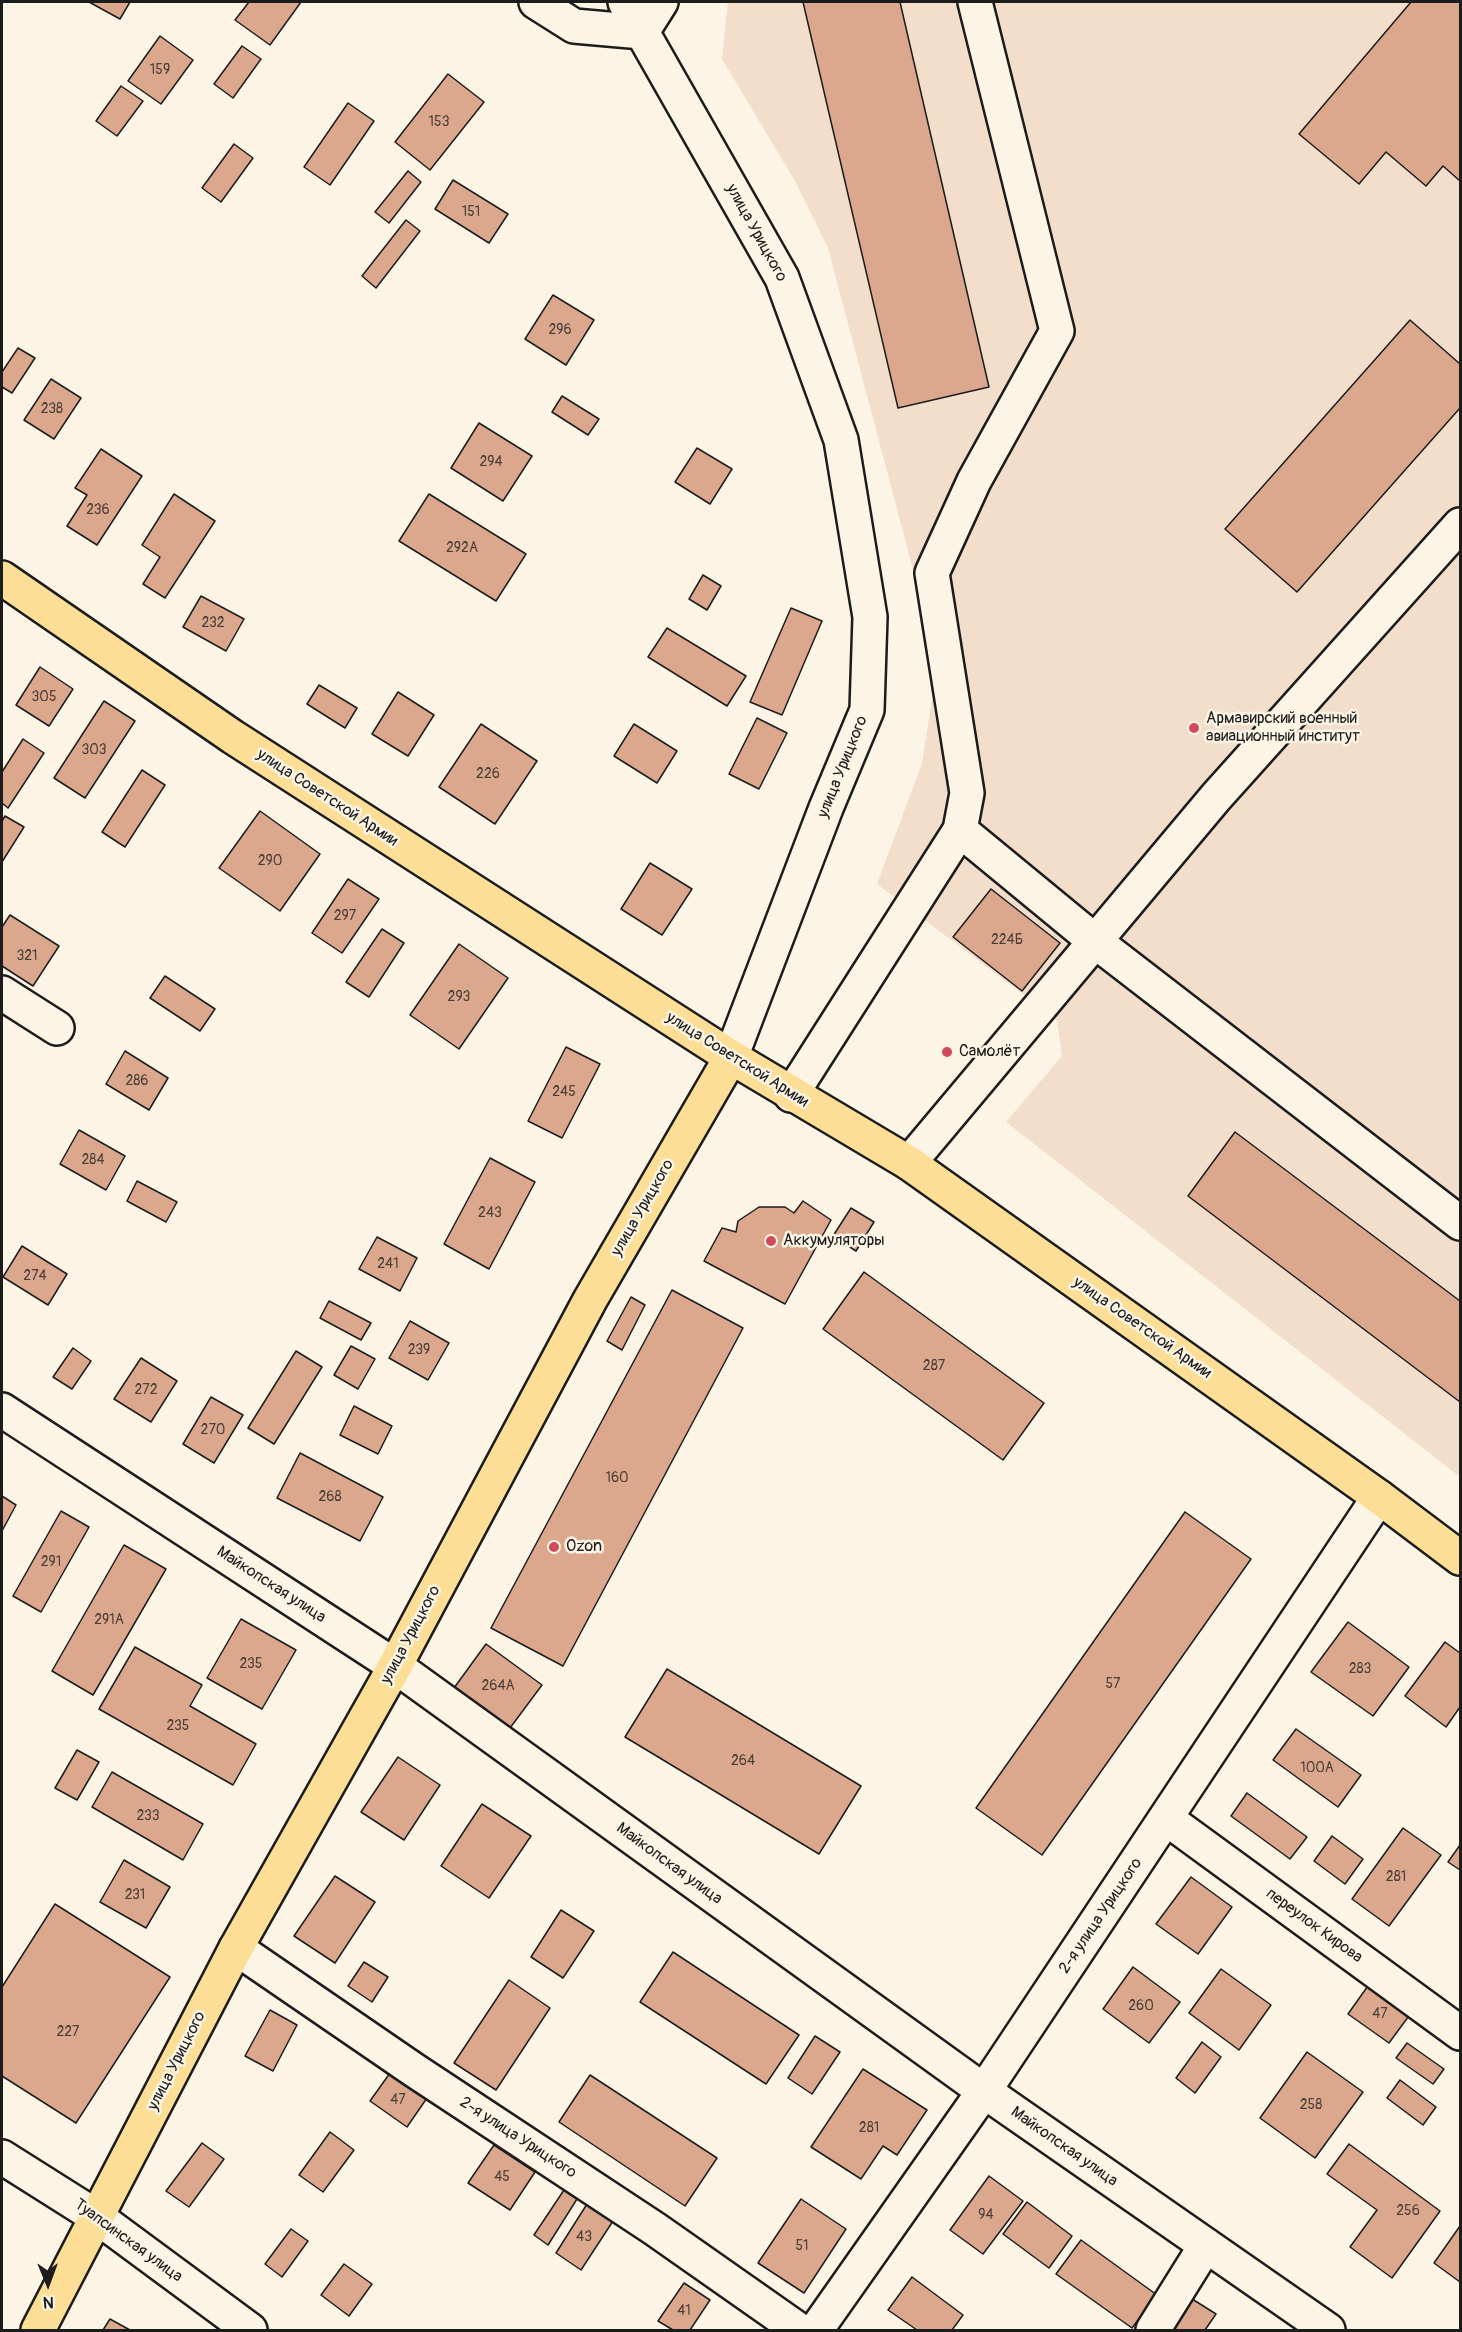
<!DOCTYPE html>
<meta charset="utf-8">
<style>
body{margin:0}
#map{position:relative;width:1462px;height:2332px;overflow:hidden;background:#fcf5e5;font-family:Pangolin,sans-serif}
canvas{display:block}
.frame{position:absolute;inset:0;border:3px solid #1c1c1c;pointer-events:none}
.north{position:absolute;left:18px;top:2254px;width:60px;height:60px;-webkit-text-stroke:4px #fcf5e5;paint-order:stroke;rotate:179deg;font-size:16px;font-weight:700;line-height:24px;text-align:center;color:#1c1c1c}
.north::after{content:'';display:block;margin:auto;width:21px;height:27px;background:#1c1c1c;clip-path:polygon(50% 0,100% 100%,50% 72%,0 100%)}
</style>
<div id="map">
<canvas width="1462" height="2332"></canvas>
<div class="frame"></div>
<div class="north">N</div>
</div>
<script>
const c = document.querySelector('canvas').getContext('2d');
c.lineJoin = 'round';
function fillPath(path, color) { c.fillStyle = color; c.fill(path, 'evenodd'); }
const toPath = rows => new Path2D(rows.map(r => 'M' + r).join(''));
function trace(path, color, width, dash) { c.strokeStyle = color; c.lineWidth = width; c.lineCap = dash ? 'butt' : 'round'; c.setLineDash(dash || []); c.stroke(path); }
function drawText(font, color, halo, rows, align = 'center') {
  c.font = font + ' Pangolin,sans-serif'; c.lineWidth = 5; c.setLineDash([]); c.textBaseline = 'middle'; c.strokeStyle = halo; c.fillStyle = color; for (const [text, x, y, turn = 0] of rows) {
    c.save(); c.translate(x, y); c.rotate((+turn || 0) * Math.PI / 180); c.textAlign = isNaN(turn) ? turn : align; if (halo) c.strokeText(text, 0, 0); c.fillText(text, 0, 0); c.restore();
  }
}
const built = toPath([
 [728,2,1460,2,1460,1477,1006,1122,1062,1056,1057,1020,877,884,922,763,933,693,921,600,828,248,795,181,722,59]
]);
const building = toPath([
 [89,2,130,2,120,19,89,2],
 [249,2,301,2,270,45,235,20,249,2],
 [803,2,900,2,989,387,898,408,803,2],
 [1411,2,1460,2,1460,181,1443,166,1426,186,1386,152,1359,184,1299,134,1411,2],
 [160,36,193,60,161,104,128,81,160,36],
 [242,46,261,59,233,98,214,84,242,46],
 [448,74,484,102,430,170,395,142,448,74],
 [121,86,143,101,117,136,96,121,121,86],
 [348,103,374,121,330,185,304,167,348,103],
 [234,144,253,158,221,202,202,188,234,144],
 [408,171,421,182,389,223,375,212,408,171],
 [453,180,508,214,489,243,435,209,453,180],
 [406,220,420,231,376,288,362,276,406,220],
 [553,295,594,320,566,365,525,339,553,295],
 [1410,320,1460,364,1460,408,1297,592,1225,529,1410,320],
 [18,348,35,358,12,393,2,387,2,372,18,348],
 [51,379,81,398,54,439,24,420,51,379],
 [562,396,599,419,588,435,552,412,562,396],
 [479,423,532,456,503,501,451,468,479,423],
 [697,448,732,469,710,504,675,482,697,448],
 [101,449,142,476,97,545,67,526,87,495,75,488,101,449],
 [174,494,215,521,165,598,143,584,160,557,142,545,174,494],
 [429,494,526,554,496,601,399,541,429,494],
 [703,575,721,586,707,610,689,599,703,575],
 [201,596,244,619,226,651,183,627,201,596],
 [791,608,822,621,782,715,750,702,791,608],
 [667,628,746,676,727,706,648,657,667,628],
 [40,667,73,689,49,726,16,705,40,667],
 [319,685,357,708,345,728,307,704,319,685],
 [398,692,434,715,408,756,372,734,398,692],
 [104,701,135,721,85,798,54,778,104,701],
 [757,718,787,733,759,789,729,774,757,718],
 [481,724,537,761,495,824,439,787,481,724],
 [634,724,677,751,657,783,614,756,634,724],
 [23,739,44,753,8,808,2,803,2,772,23,739],
 [142,770,165,785,125,847,102,832,142,770],
 [260,811,320,854,280,911,219,868,260,811],
 [5,816,24,827,2,862,2,821,5,816],
 [650,863,692,889,662,935,621,909,650,863],
 [348,879,379,899,342,953,312,933,348,879],
 [991,889,1060,943,1022,991,953,937,991,889],
 [10,915,59,946,33,986,2,966,2,927,10,915],
 [382,929,404,943,369,997,346,982,382,929],
 [459,944,508,978,459,1049,410,1015,459,944],
 [165,976,215,1009,200,1031,150,998,165,976],
 [566,1047,600,1064,562,1138,528,1121,566,1047],
 [125,1051,168,1078,149,1110,106,1084,125,1051],
 [79,1130,125,1156,106,1190,60,1164,79,1130],
 [1235,1132,1460,1301,1460,1402,1188,1196,1235,1132],
 [490,1158,535,1182,489,1269,444,1244,490,1158],
 [137,1181,177,1202,166,1222,127,1201,137,1181],
 [803,1201,831,1220,785,1304,704,1261,722,1228,736,1232,738,1221,759,1207,785,1207,794,1213,803,1201],
 [851,1208,874,1222,856,1251,833,1236,851,1208],
 [377,1237,417,1258,400,1291,359,1269,377,1237],
 [22,1246,67,1274,48,1305,3,1277,22,1246],
 [864,1272,1044,1403,1003,1460,823,1329,864,1272],
 [672,1290,743,1328,563,1666,491,1628,672,1290],
 [631,1297,645,1305,622,1350,607,1341,631,1297],
 [329,1301,371,1323,361,1340,320,1318,329,1301],
 [410,1321,449,1343,428,1380,389,1358,410,1321],
 [351,1346,375,1359,358,1389,334,1375,351,1346],
 [73,1348,91,1361,72,1389,53,1377,73,1348],
 [296,1351,322,1367,274,1444,248,1428,296,1351],
 [141,1358,177,1381,151,1422,114,1399,141,1358],
 [211,1397,243,1415,214,1463,183,1444,211,1397],
 [354,1406,392,1426,378,1454,340,1435,354,1406],
 [300,1453,383,1497,360,1541,277,1498,300,1453],
 [2,1496,16,1505,2,1531,2,1496],
 [61,1511,89,1527,41,1612,13,1596,61,1511],
 [1185,1512,1251,1559,1042,1855,976,1808,1185,1512],
 [124,1545,166,1569,93,1695,52,1671,124,1545],
 [241,1619,296,1650,262,1709,207,1678,241,1619],
 [1348,1622,1409,1667,1373,1716,1311,1672,1348,1622],
 [1445,1642,1460,1653,1460,1707,1446,1727,1405,1696,1445,1642],
 [486,1644,542,1685,510,1728,454,1688,486,1644],
 [135,1647,202,1685,190,1706,256,1744,233,1785,99,1709,135,1647],
 [667,1669,861,1786,819,1854,625,1737,667,1669],
 [1296,1729,1361,1775,1338,1807,1273,1760,1296,1729],
 [77,1750,99,1762,77,1800,55,1788,77,1750],
 [398,1757,440,1785,404,1840,361,1812,398,1757],
 [112,1772,203,1824,183,1860,92,1807,112,1772],
 [1247,1793,1307,1837,1290,1859,1231,1816,1247,1793],
 [482,1804,531,1836,489,1898,441,1866,482,1804],
 [1403,1828,1441,1855,1389,1926,1352,1899,1403,1828],
 [1332,1836,1363,1859,1345,1884,1314,1861,1332,1836],
 [1460,1845,1460,1870,1448,1862,1460,1845],
 [124,1860,170,1887,146,1928,100,1902,124,1860],
 [335,1876,375,1902,335,1963,294,1936,335,1876],
 [1191,1877,1232,1907,1198,1954,1156,1924,1191,1877],
 [55,1904,170,1977,76,2123,2,2076,2,1987,55,1904],
 [561,1910,594,1931,563,1978,531,1957,561,1910],
 [673,1952,799,2035,766,2084,640,2002,673,1952],
 [364,1962,388,1977,372,2002,348,1986,364,1962],
 [1133,1967,1180,2002,1149,2043,1103,2009,1133,1967],
 [1221,1969,1271,2005,1239,2050,1189,2013,1221,1969],
 [509,1980,550,2008,496,2090,454,2063,509,1980],
 [1370,1983,1411,2013,1389,2043,1348,2014,1370,1983],
 [270,2010,297,2025,273,2071,245,2056,270,2010],
 [815,2036,840,2052,812,2094,788,2078,815,2036],
 [1202,2042,1221,2057,1195,2093,1176,2078,1202,2042],
 [1407,2043,1444,2069,1433,2084,1396,2058,1407,2043],
 [1307,2052,1363,2092,1315,2158,1260,2118,1307,2052],
 [863,2069,927,2110,897,2155,883,2146,861,2179,811,2147,863,2069],
 [390,2073,427,2098,407,2127,370,2101,390,2073],
 [590,2075,717,2158,685,2206,559,2122,590,2075],
 [1400,2080,1436,2107,1423,2125,1387,2098,1400,2080],
 [330,2132,354,2150,323,2192,299,2175,330,2132],
 [202,2143,224,2159,189,2207,166,2191,202,2143],
 [1349,2144,1440,2211,1392,2278,1350,2247,1377,2210,1327,2174,1349,2144],
 [494,2145,535,2172,510,2210,468,2183,494,2145],
 [989,2176,1023,2201,983,2254,950,2230,989,2176],
 [564,2190,577,2199,548,2245,534,2235,564,2190],
 [801,2199,846,2229,804,2293,758,2263,801,2199],
 [1027,2202,1072,2236,1049,2268,1003,2234,1027,2202],
 [587,2204,613,2221,581,2270,556,2253,587,2204],
 [1460,2226,1460,2282,1434,2263,1460,2226],
 [291,2229,308,2241,282,2277,265,2264,291,2229],
 [1081,2240,1157,2295,1132,2328,1056,2274,1081,2240],
 [344,2264,372,2284,349,2316,321,2295,344,2264],
 [912,2277,963,2315,952,2330,917,2330,888,2310,912,2277],
 [684,2283,710,2300,690,2330,673,2330,658,2321,684,2283],
 [1189,2297,1216,2314,1205,2330,1166,2330,1189,2297],
 [110,2319,130,2330,103,2330,110,2319]
]);
const minor = toPath([
 [536,2,574,26,642,32],
 [625,2,782,278,841,440,870,617,867,710,826,808,731,1057],
 [642,32,661,2],
 [960,830,1096,942,1460,1223],
 [2,993,57,1028],
 [791,1095,960,830,967,793,932,573,974,481,1057,331,975,2],
 [909,1163,1216,797,1460,525],
 [2,1410,395,1666,984,2091,1328,2330],
 [1167,1819,1460,2033],
 [236,1948,414,2070,655,2229,799,2330],
 [2,2157,97,2217,250,2330],
 [816,2330,984,2091,1379,1497],
 [1153,2330,1206,2245]
]);
const major = toPath([
 [2,578,233,737,731,1057,909,1163,1379,1497,1460,1558],
 [38,2330,236,1948,395,1666,590,1300,731,1057]
]);
const markers = [
 [1194,728,6,"#d1495b"],
 [947,1052,6,"#d1495b"],
 [771,1241,6,"#d1495b"],
 [554,1547,6,"#d1495b"]
];
const numberNames = [
 ["159",160,70],
 ["153",439,122],
 ["151",471,212],
 ["296",560,330],
 ["238",52,409],
 ["294",491,462],
 ["236",98,510],
 ["292А",462,548],
 ["232",213,623],
 ["305",44,697],
 ["303",94,750],
 ["226",488,774],
 ["290",270,861],
 ["297",345,916],
 ["224Б",1007,940],
 ["321",27,956],
 ["293",459,997],
 ["286",137,1081],
 ["245",564,1092],
 ["284",93,1160],
 ["243",490,1213],
 ["241",388,1264],
 ["274",35,1276],
 ["239",419,1350],
 ["287",934,1366],
 ["272",146,1390],
 ["270",213,1430],
 ["160",617,1478],
 ["268",330,1497],
 ["291",51,1562],
 ["291А",109,1620],
 ["235",251,1664],
 ["283",1360,1669],
 ["57",1113,1684],
 ["264А",498,1686],
 ["235",178,1726],
 ["264",743,1761],
 ["100А",1317,1768],
 ["233",148,1816],
 ["281",1396,1877],
 ["231",135,1895],
 ["260",1141,2006],
 ["47",1380,2014],
 ["227",68,2032],
 ["47",398,2100],
 ["258",1311,2105],
 ["281",869,2128],
 ["45",502,2177],
 ["256",1408,2211],
 ["94",986,2215],
 ["43",584,2237],
 ["51",802,2246],
 ["41",684,2311]
];
const streetNames = [
 ["улица Урицкого",756,233,61],
 ["улица Урицкого",843,767,-68],
 ["улица Советской Армии",327,798,33],
 ["улица Советской Армии",737,1060,32],
 ["улица Урицкого",643,1208,-60],
 ["улица Советской Армии",1142,1328,35],
 ["Майкопская улица",271,1585,33],
 ["улица Урицкого",411,1635,-62],
 ["Майкопская улица",669,1864,36],
 ["2-я улица Урицкого",1101,1916,-56],
 ["переулок Кирова",1314,1926,36],
 ["улица Урицкого",177,2061,-63],
 ["2-я улица Урицкого",518,2138,33],
 ["Майкопская улица",1064,2147,35],
 ["Туапсинская улица",128,2241,36]
];
const poiNames = [
 ["Армавирский военный",1206,719],
 ["авиационный институт",1206,737],
 ["Самолёт",959,1052],
 ["Аккумуляторы",783,1241],
 ["Ozon",566,1547]
];
fillPath(built, '#f2decb');
fillPath(building, '#dba88e');
trace(building, '#1c1c1c', 1.5);
trace(minor, '#1c1c1c', 38);
trace(major, '#1c1c1c', 38);
trace(minor, '#fcf5e5', 33);
trace(major, '#fcde96', 33);
for (const [x, y, r, color] of markers) { const dot = new Path2D(); dot.arc(x, y, r, 0, 2 * Math.PI); c.fillStyle = color; c.fill(dot); trace(dot, '#fcf5e5', 2); }
drawText('14px', '#4c3f38', null, numberNames);
drawText('16px', '#1c1c1c', '#fcf5e5', streetNames);
drawText('16px', '#1c1c1c', '#fcf5e5', poiNames, 'left');
</script>
